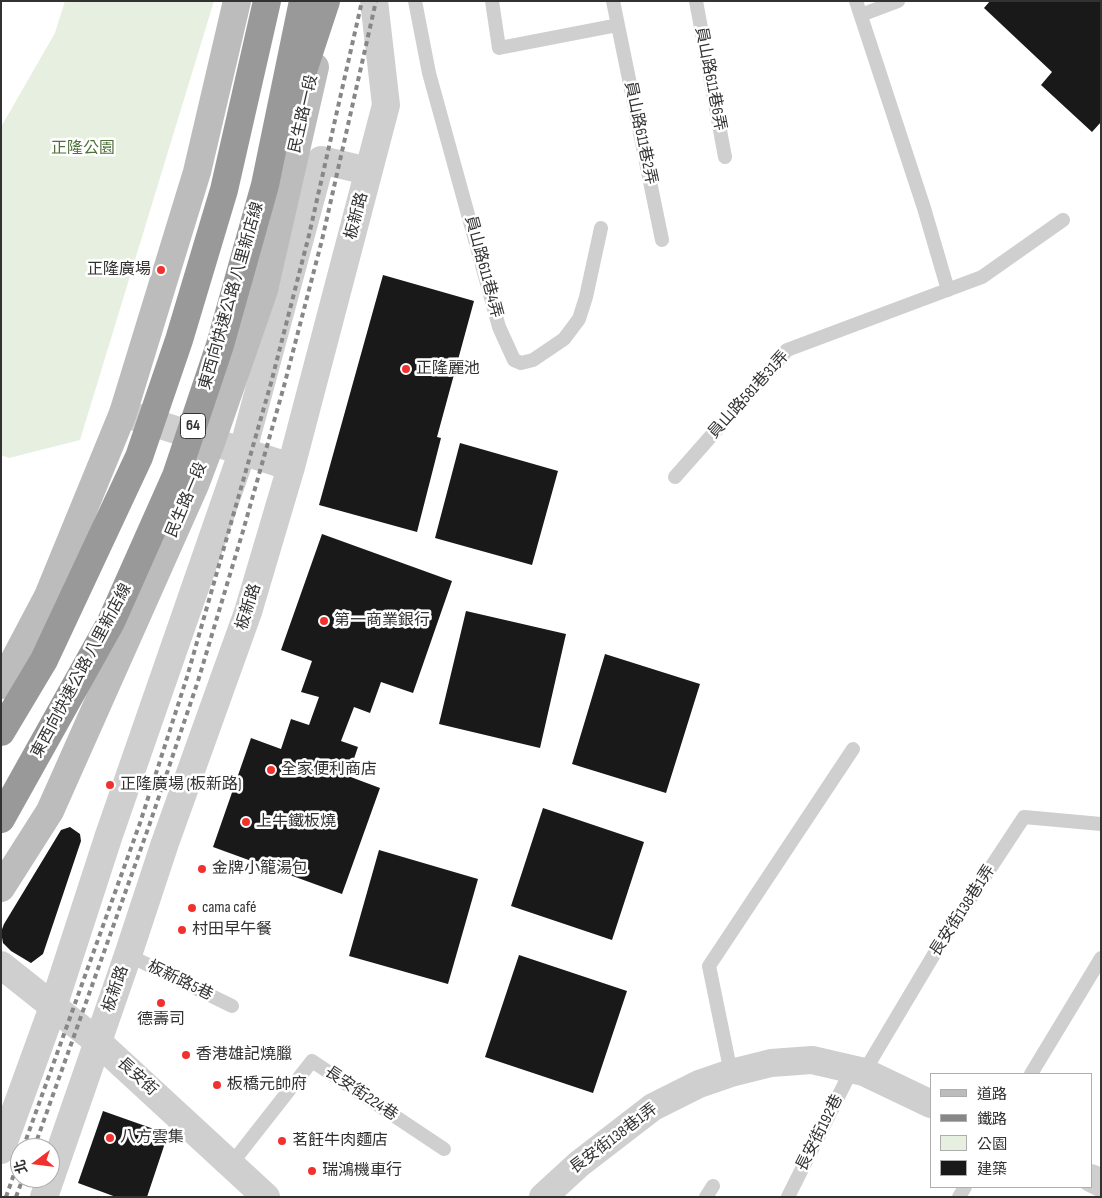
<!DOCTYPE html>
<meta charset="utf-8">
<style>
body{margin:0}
#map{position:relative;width:1102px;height:1198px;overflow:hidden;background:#fff;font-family:"Sofia Sans Condensed","Noto Sans TC",sans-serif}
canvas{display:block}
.frame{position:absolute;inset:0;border:2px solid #323232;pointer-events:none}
.legend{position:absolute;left:930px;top:1073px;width:162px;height:115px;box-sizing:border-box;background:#fff;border:1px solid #adadad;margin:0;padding:6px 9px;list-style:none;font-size:15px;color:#323232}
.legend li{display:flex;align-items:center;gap:10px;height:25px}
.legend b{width:25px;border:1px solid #adadad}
.north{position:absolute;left:10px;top:1138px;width:50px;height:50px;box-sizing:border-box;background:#fff;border:1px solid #adadad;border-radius:50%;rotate:255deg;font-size:14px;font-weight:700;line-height:20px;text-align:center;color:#323232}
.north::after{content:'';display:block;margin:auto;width:18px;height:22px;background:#f0312d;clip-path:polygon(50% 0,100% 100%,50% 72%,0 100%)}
</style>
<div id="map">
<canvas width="1102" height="1198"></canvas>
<div class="frame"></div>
<ul class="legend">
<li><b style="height:6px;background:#bcbcbc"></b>道路</li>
<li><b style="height:6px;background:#878787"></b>鐵路</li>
<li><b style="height:14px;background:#e6efe0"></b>公園</li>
<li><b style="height:14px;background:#191919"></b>建築</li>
</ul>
<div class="north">北</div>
</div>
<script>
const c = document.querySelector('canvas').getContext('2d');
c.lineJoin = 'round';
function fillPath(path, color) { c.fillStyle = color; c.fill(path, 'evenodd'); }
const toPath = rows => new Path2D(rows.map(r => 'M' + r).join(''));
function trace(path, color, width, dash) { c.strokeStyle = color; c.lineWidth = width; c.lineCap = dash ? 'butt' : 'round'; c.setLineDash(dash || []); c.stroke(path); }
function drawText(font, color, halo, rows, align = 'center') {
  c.font = font + ' "Sofia Sans Condensed","Noto Sans TC",sans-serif'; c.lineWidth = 5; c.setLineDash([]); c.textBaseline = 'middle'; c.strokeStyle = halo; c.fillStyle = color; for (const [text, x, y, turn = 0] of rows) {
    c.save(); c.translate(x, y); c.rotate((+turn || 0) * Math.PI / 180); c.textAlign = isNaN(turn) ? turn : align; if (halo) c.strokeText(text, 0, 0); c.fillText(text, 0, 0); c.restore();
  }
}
const green = toPath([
 [65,1,214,1,80,440,9,458,1,455,1,127,55,33]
]);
const building = toPath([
 [990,1,1101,1,1101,122,1092,132,1041,85,1052,72,984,8],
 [383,275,474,301,437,437,441,438,417,532,319,505],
 [460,443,558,471,532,565,435,538],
 [322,534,452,581,413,693,381,682,370,713,354,707,341,741,358,747,348,776,380,788,342,894,213,847,251,738,281,749,291,719,309,725,319,697,301,692,312,661,281,650],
 [466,611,566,634,540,748,439,724],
 [605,654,700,684,666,793,572,764],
 [543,808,644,842,612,940,511,906],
 [70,827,80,834,81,841,43,954,31,963,11,951,3,943,1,932,4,924,61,830],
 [379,850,478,879,448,984,349,956],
 [519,955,627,991,593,1093,485,1057],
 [103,1111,168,1134,147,1197,116,1197,78,1183]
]);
const lane = toPath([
 [415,1,429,73,499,327,514,360,521,363,533,360,564,339,579,319,586,297,601,228],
 [492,1,499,48,618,25],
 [613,1,662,240],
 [696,1,725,157],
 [856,1,924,208,948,290],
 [861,15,898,1],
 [675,477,787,350,982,277,1063,220],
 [128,955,232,1006],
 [864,1072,939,946,1024,817,1101,824],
 [731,1073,709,966,853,749],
 [1031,1074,1101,958],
 [232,1163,312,1061,444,1149],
 [706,1197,713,1186],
 [788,1197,852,1069],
 [959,1197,965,1187]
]);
const street = toPath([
 [123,413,291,467],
 [1,965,98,1042,266,1197],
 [1,1150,53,1007,109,835,243,450,321,160,368,171],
 [1091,1178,1101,1183],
 [44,1197,128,955,165,843,248,612,291,467,386,105,374,1],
 [543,1197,579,1164,653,1107,699,1084,731,1073,771,1063,812,1060,864,1072,931,1104]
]);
const secondary = toPath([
 [1,685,48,596,123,413,197,172,237,1],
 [1,888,50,811,195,485,212,440,264,290,315,67]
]);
const highway = toPath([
 [290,110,326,1]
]);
const rail = toPath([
 [23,1148,140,823,187,677,271,383,309,235,362,1],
 [34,1148,149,826,198,681,243,531,284,386,322,240,376,1],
 [6,1197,20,1157],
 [16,1197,23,1178]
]);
const highwayBridge = toPath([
 [1,732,44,660,139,457,179,340,224,190,267,1],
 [1,819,111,622,176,476,220,345,265,185,303,1]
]);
const markers = [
 [161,270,5,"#f0312d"],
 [406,369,5,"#f0312d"],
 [324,621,5,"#f0312d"],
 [271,770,5,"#f0312d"],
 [110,785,5,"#f0312d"],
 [246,822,5,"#f0312d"],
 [202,869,5,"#f0312d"],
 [192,908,5,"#f0312d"],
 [182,930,5,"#f0312d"],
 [161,1003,5,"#f0312d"],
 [186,1055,5,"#f0312d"],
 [217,1085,5,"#f0312d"],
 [110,1138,5,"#f0312d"],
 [282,1141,5,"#f0312d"],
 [312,1171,5,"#f0312d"]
];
const shields = [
 [193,426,25]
];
const shieldNames = [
 ["64",193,426]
];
const streetNames = [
 ["員山路611巷6弄",710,79,79],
 ["民生路一段",304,114,-77],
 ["員山路611巷2弄",640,133,78],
 ["板新路",357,216,-75],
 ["員山路611巷4弄",483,267,75],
 ["東西向快速公路 八里新店線",232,296,-74],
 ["員山路581巷31弄",749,395,-48],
 ["民生路一段",187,500,-67],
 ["板新路",249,607,-72],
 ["東西向快速公路 八里新店線",82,671,-62],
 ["長安街138巷1弄",963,911,-57],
 ["板新路5巷",180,981,26],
 ["板新路",116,989,-71],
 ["長安街",137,1077,42],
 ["長安街224巷",361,1094,34],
 ["長安街192巷",820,1133,-63],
 ["長安街138巷1弄",614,1139,-37]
];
const parkNames = [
 ["正隆公園",83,149]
];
const poiNames = [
 ["正隆廣場",151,270,"right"],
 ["正隆麗池",416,369],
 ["第一商業銀行",334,621],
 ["全家便利商店",281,770],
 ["正隆廣場 (板新路)",120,785],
 ["上牛鐵板燒",256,822],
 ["金牌小籠湯包",212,869],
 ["cama café",202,908],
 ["村田早午餐",192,930],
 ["德壽司",161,1020,"center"],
 ["香港雄記燒臘",196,1055],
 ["板橋元帥府",227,1085],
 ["八方雲集",120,1138],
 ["茗飪牛肉麵店",292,1141],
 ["瑞鴻機車行",322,1171]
];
fillPath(green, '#e6efe0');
fillPath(building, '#191919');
trace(lane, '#cfcfcf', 14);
trace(street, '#cfcfcf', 28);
trace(secondary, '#bcbcbc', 28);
trace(highway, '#999', 28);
trace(rail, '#878787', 4, [5, 4]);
trace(highwayBridge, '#999', 28);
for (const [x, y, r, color] of markers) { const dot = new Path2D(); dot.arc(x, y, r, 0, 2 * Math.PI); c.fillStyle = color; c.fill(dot); trace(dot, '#fff', 2); }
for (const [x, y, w] of shields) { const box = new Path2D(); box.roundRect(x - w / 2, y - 12.5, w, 25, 4); c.fillStyle = '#fff'; c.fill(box); trace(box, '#323232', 1); }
drawText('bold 15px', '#323232', null, shieldNames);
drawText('16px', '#323232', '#fff', streetNames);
drawText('16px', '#4f713b', '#fff', parkNames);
drawText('16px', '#323232', '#fff', poiNames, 'left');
</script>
